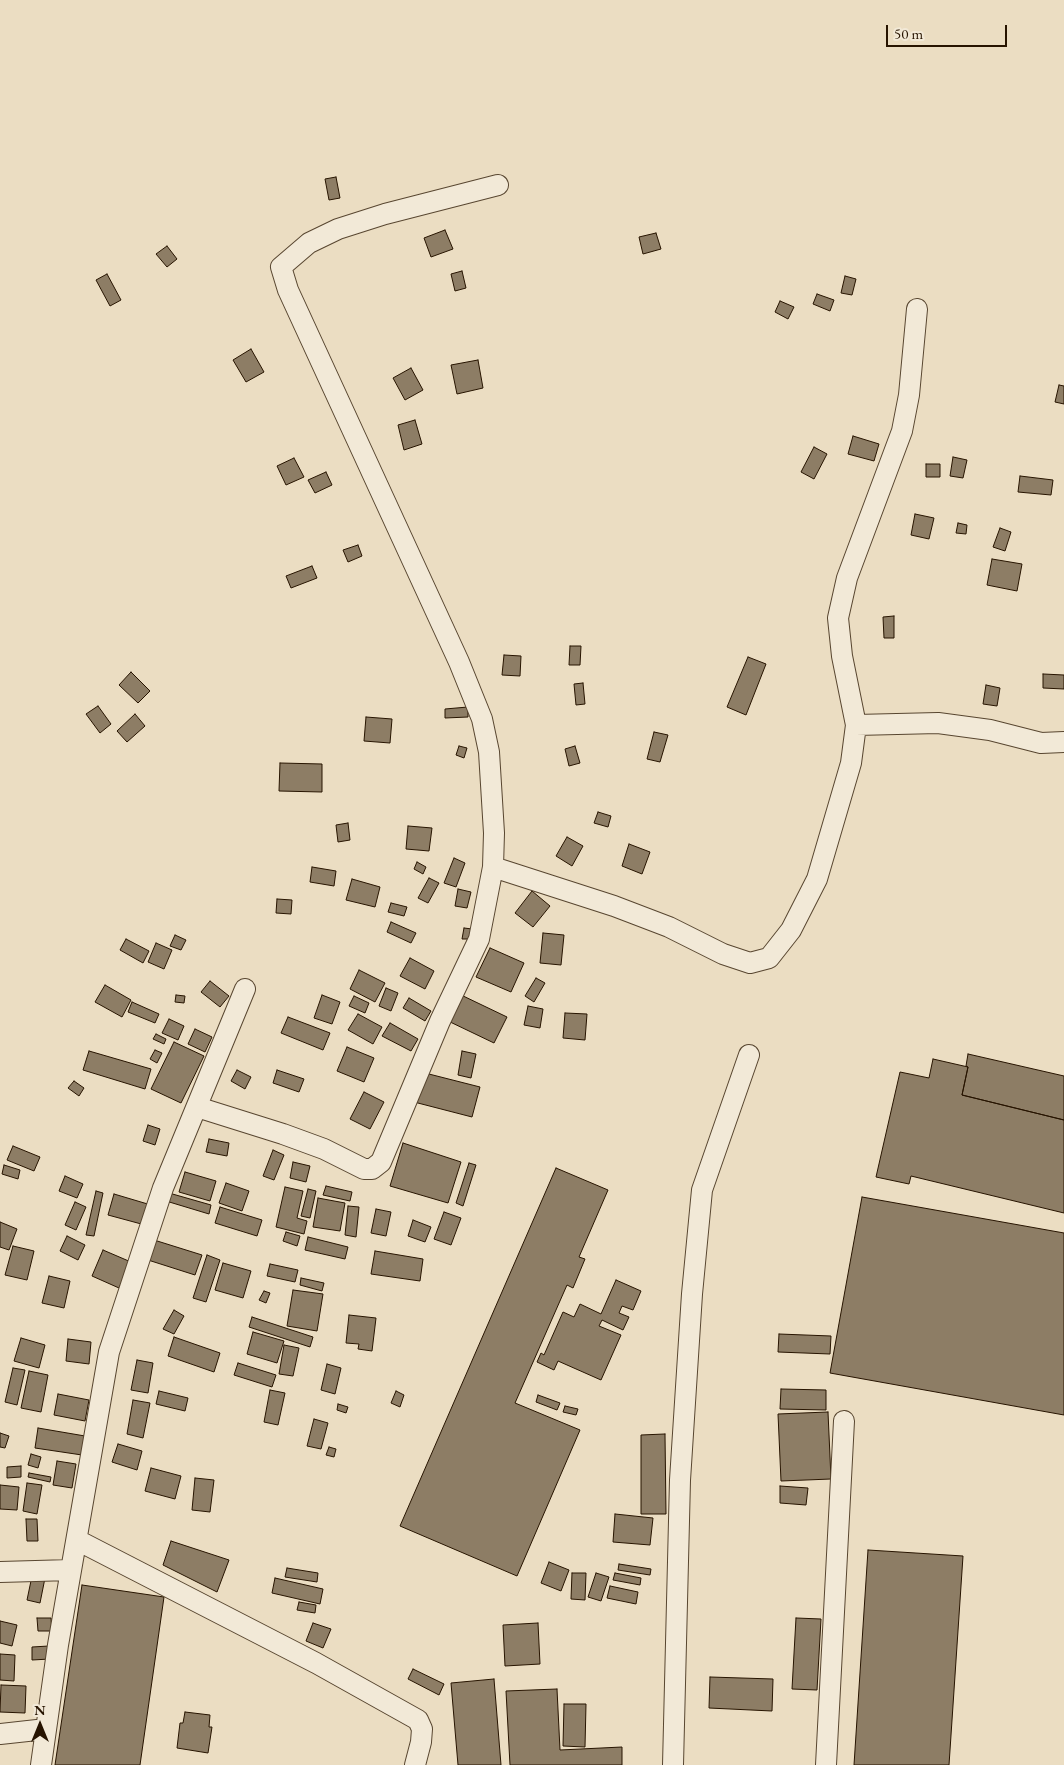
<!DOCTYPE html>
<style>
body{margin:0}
#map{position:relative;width:1064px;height:1765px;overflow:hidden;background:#ebddc2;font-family:"EB Garamond",serif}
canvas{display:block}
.north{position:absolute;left:15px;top:1700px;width:50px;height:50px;-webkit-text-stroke:4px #f2e9d7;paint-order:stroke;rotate:0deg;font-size:14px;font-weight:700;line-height:20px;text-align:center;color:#271400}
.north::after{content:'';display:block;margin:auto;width:18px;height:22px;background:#271400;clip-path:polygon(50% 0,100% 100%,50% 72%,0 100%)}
.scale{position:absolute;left:886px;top:25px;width:121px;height:22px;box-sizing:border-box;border:2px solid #271400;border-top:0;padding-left:6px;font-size:15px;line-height:18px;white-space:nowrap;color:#271400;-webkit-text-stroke:4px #f2e9d7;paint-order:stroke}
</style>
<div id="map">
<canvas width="1064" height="1765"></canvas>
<div class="north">N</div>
<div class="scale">50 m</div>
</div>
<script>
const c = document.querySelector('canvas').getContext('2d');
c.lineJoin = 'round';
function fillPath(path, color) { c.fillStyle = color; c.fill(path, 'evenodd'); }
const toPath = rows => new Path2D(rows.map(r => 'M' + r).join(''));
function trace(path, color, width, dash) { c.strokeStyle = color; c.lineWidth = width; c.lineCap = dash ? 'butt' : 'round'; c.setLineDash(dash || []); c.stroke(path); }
const building = toPath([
 [336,177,340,198,329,200,325,179,336,177],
 [445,230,453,249,431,257,424,238,445,230],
 [656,233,661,249,643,254,639,237,656,233],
 [167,246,177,259,167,267,156,254,167,246],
 [462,271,466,288,455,291,451,274,462,271],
 [107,274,121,300,110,306,96,280,107,274],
 [845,276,856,279,852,295,841,293,845,276],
 [817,294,834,300,830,311,813,304,817,294],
 [780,301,794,307,788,319,775,312,780,301],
 [251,349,264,372,246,382,233,360,251,349],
 [478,360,483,388,457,394,451,365,478,360],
 [411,368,423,390,405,400,393,378,411,368],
 [1059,385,1064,386,1064,404,1055,402,1059,385],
 [415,420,422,444,404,450,398,425,415,420],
 [853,436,879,444,874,461,848,454,853,436],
 [814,447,827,454,814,479,801,472,814,447],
 [953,457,967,460,963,478,950,476,953,457],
 [294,458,304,477,286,485,277,466,294,458],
 [926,464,940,464,940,477,926,477,926,464],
 [326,472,332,485,315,493,308,480,326,472],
 [1020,476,1053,480,1051,495,1018,492,1020,476],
 [915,514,934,518,929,539,911,535,915,514],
 [958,523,967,525,966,534,956,533,958,523],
 [1000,528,1011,532,1005,551,993,547,1000,528],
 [358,545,362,556,348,562,343,550,358,545],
 [992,559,1022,564,1017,591,987,585,992,559],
 [312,566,317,578,291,588,286,576,312,566],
 [894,616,894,638,884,638,883,617,894,616],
 [570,646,581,646,580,665,569,665,570,646],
 [504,655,521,656,520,676,502,675,504,655],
 [748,657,766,664,746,715,727,707,748,657],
 [131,672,150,691,138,703,119,685,131,672],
 [1043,674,1064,675,1064,689,1043,688,1043,674],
 [583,683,585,704,576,705,574,684,583,683],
 [986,685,1000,688,997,706,983,704,986,685],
 [98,706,111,724,100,733,86,714,98,706],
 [468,707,468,717,445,718,445,709,468,707],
 [135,714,145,726,127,742,117,731,135,714],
 [366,717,392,719,390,743,364,741,366,717],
 [654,732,668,735,660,762,647,759,654,732],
 [459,746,467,748,464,758,456,755,459,746],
 [575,746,580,763,569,766,565,749,575,746],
 [280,763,322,764,322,792,279,791,280,763],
 [598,812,611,816,608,827,594,823,598,812],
 [348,823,350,840,338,842,336,825,348,823],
 [408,826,432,828,429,851,406,849,408,826],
 [567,837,583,846,572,866,556,856,567,837],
 [629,844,650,852,642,874,622,866,629,844],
 [454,858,465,863,456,887,444,883,454,858],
 [417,862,426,867,423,874,414,869,417,862],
 [312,867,336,871,334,886,310,882,312,867],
 [429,878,439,883,428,903,418,898,429,878],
 [352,879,380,887,375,907,346,900,352,879],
 [458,889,471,892,467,908,455,906,458,889],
 [532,891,550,906,533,927,515,913,532,891],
 [277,899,292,900,291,914,276,913,277,899],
 [391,903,407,907,404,916,388,912,391,903],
 [391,922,416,933,411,943,387,932,391,922],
 [464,928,472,929,471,939,462,939,464,928],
 [543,933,564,935,561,965,540,963,543,933],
 [175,935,186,940,181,950,170,946,175,935],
 [126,939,149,951,143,963,120,950,126,939],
 [156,943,172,950,164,969,148,962,156,943],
 [490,948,524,963,511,992,476,977,490,948],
 [410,958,434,971,425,989,400,976,410,958],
 [359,970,385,983,375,1002,350,989,359,970],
 [536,978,545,983,534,1002,525,996,536,978],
 [210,981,229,996,220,1007,201,992,210,981],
 [105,985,131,1000,122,1017,95,1002,105,985],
 [386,988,398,993,391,1011,379,1006,386,988],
 [459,994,507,1017,494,1043,446,1020,459,994],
 [176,995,185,996,184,1003,175,1002,176,995],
 [322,995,340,1002,332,1024,314,1018,322,995],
 [354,996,369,1003,365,1013,349,1006,354,996],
 [409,998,431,1011,425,1021,403,1008,409,998],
 [132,1002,159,1014,155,1023,128,1012,132,1002],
 [528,1006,543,1009,540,1028,524,1025,528,1006],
 [565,1013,587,1014,585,1040,563,1038,565,1013],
 [358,1014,382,1027,373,1044,348,1030,358,1014],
 [288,1017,330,1033,323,1050,281,1033,288,1017],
 [169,1019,184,1026,178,1040,162,1033,169,1019],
 [390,1023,418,1039,411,1051,382,1036,390,1023],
 [195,1029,212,1037,205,1052,188,1044,195,1029],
 [156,1034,166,1039,164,1044,153,1039,156,1034],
 [174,1042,204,1056,181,1103,151,1089,174,1042],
 [347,1047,374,1058,364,1082,337,1071,347,1047],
 [155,1050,162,1053,157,1063,150,1059,155,1050],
 [89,1051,151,1069,145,1089,83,1070,89,1051],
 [462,1051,476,1054,471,1078,458,1075,462,1051],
 [968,1054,1064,1076,1064,1120,962,1095,968,1067,966,1066,968,1054],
 [933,1059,968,1067,962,1095,1064,1120,1064,1213,911,1176,909,1184,876,1177,900,1072,929,1078,933,1059],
 [237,1070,251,1077,245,1089,231,1081,237,1070],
 [277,1070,304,1079,299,1092,273,1083,277,1070],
 [421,1072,480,1087,472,1117,414,1102,421,1072],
 [74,1081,84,1088,79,1096,68,1088,74,1081],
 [364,1092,384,1102,370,1129,350,1119,364,1092],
 [148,1125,160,1129,155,1145,143,1141,148,1125],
 [209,1139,229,1143,227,1156,206,1152,209,1139],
 [403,1143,461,1162,448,1203,390,1186,403,1143],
 [13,1146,40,1157,34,1171,7,1160,13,1146],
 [273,1150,284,1155,274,1180,263,1176,273,1150],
 [293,1162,310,1166,306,1182,290,1178,293,1162],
 [469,1163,476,1165,463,1206,456,1203,469,1163],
 [4,1165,20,1170,18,1179,2,1174,4,1165],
 [556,1168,608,1190,579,1257,585,1259,573,1288,567,1285,515,1403,580,1430,517,1576,400,1526,556,1168],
 [185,1172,216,1181,210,1201,179,1192,185,1172],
 [65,1176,83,1184,77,1198,59,1191,65,1176],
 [226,1183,249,1191,242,1211,219,1203,226,1183],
 [326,1186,352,1192,350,1201,323,1195,326,1186],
 [285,1187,303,1191,297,1218,307,1221,304,1234,276,1227,285,1187],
 [308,1189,316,1191,310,1218,301,1216,308,1189],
 [96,1191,103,1193,94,1236,86,1235,96,1191],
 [169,1193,211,1205,209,1214,166,1201,169,1193],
 [114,1194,151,1205,145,1225,108,1215,114,1194],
 [862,1197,1064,1233,1064,1415,830,1373,862,1197],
 [318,1198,345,1203,340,1231,313,1227,318,1198],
 [75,1202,86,1207,76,1230,65,1225,75,1202],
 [348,1206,359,1207,356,1237,345,1235,348,1206],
 [220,1207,262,1220,257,1236,215,1223,220,1207],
 [376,1209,391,1212,386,1236,371,1233,376,1209],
 [444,1212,461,1218,451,1245,434,1239,444,1212],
 [413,1220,431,1227,425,1242,408,1236,413,1220],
 [0,1222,17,1229,9,1250,0,1247,0,1222],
 [286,1232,300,1236,297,1246,283,1241,286,1232],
 [67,1236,85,1245,78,1260,60,1251,67,1236],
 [308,1237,348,1247,345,1259,305,1250,308,1237],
 [154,1240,202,1255,195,1275,148,1260,154,1240],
 [13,1246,34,1251,27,1280,5,1275,13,1246],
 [103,1250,131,1262,119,1288,92,1276,103,1250],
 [375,1251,423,1259,420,1281,371,1274,375,1251],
 [207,1255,220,1260,206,1302,193,1298,207,1255],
 [223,1263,251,1271,243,1298,215,1290,223,1263],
 [270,1264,298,1270,295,1282,267,1276,270,1264],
 [49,1276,70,1281,64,1308,42,1303,49,1276],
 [301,1278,324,1283,322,1291,300,1285,301,1278],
 [616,1280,641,1291,633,1310,622,1306,619,1313,629,1317,623,1330,602,1320,599,1326,621,1335,601,1380,558,1361,554,1370,537,1362,541,1353,544,1355,563,1312,574,1317,580,1304,601,1314,616,1280],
 [293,1290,323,1294,317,1331,287,1326,293,1290],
 [264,1291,270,1293,266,1303,259,1300,264,1291],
 [174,1310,184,1316,174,1334,163,1329,174,1310],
 [349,1315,376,1318,372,1351,358,1349,359,1344,346,1343,349,1315],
 [252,1317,313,1337,310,1347,249,1327,252,1317],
 [253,1332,284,1341,277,1363,247,1354,253,1332],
 [779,1334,831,1336,830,1354,778,1352,779,1334],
 [174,1337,220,1353,214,1372,168,1356,174,1337],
 [21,1338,45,1345,39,1368,14,1361,21,1338],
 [68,1339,91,1342,89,1364,66,1361,68,1339],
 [284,1345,299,1348,293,1376,279,1374,284,1345],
 [137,1360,153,1363,148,1393,131,1390,137,1360],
 [238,1363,276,1375,272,1387,234,1375,238,1363],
 [327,1364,341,1368,335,1394,321,1390,327,1364],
 [13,1368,25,1370,17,1405,5,1402,13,1368],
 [29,1371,48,1375,41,1412,21,1408,29,1371],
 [781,1389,826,1390,826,1410,780,1409,781,1389],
 [270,1390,285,1393,278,1425,264,1422,270,1390],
 [159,1391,188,1398,185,1411,156,1404,159,1391],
 [396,1391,404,1395,400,1407,391,1403,396,1391],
 [58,1394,89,1400,85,1421,54,1415,58,1394],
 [538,1395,560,1403,557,1410,536,1402,538,1395],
 [133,1400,150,1403,143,1438,127,1434,133,1400],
 [338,1404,348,1407,346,1413,337,1410,338,1404],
 [565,1406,578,1409,576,1415,563,1412,565,1406],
 [828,1412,831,1479,781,1481,778,1414,828,1412],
 [314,1419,328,1423,321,1449,307,1446,314,1419],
 [38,1428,85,1436,82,1455,35,1448,38,1428],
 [0,1433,9,1436,5,1448,0,1447,0,1433],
 [665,1434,666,1514,641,1514,641,1435,665,1434],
 [118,1444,142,1451,137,1470,112,1462,118,1444],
 [329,1447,336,1449,334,1457,326,1455,329,1447],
 [31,1454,41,1457,38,1468,28,1465,31,1454],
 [57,1461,76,1464,72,1488,53,1485,57,1461],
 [21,1466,21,1477,7,1478,7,1467,21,1466],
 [151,1468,181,1476,175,1499,145,1491,151,1468],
 [29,1473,51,1477,50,1482,28,1477,29,1473],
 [195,1478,214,1480,210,1512,192,1510,195,1478],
 [27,1483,42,1485,37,1514,23,1511,27,1483],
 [0,1485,19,1487,17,1510,0,1509,0,1485],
 [780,1486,808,1488,806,1505,780,1503,780,1486],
 [615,1514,653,1518,650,1545,613,1542,615,1514],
 [26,1519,37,1519,38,1541,27,1541,26,1519],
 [171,1541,229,1560,217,1592,163,1565,171,1541],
 [868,1550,963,1556,949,1765,854,1765,868,1550],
 [549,1562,569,1570,561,1591,541,1583,549,1562],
 [619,1564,651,1569,650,1575,618,1570,619,1564],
 [287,1568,318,1573,317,1582,285,1577,287,1568],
 [572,1573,586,1573,585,1600,571,1599,572,1573],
 [596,1573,609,1577,601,1601,588,1597,596,1573],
 [615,1573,641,1578,640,1585,613,1580,615,1573],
 [32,1576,45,1578,40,1603,27,1600,32,1576],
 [275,1578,323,1589,320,1604,272,1593,275,1578],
 [82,1585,164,1597,140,1765,55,1765,82,1585],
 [610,1586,638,1592,636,1604,607,1598,610,1586],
 [299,1602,316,1605,315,1613,297,1610,299,1602],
 [37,1618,51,1618,52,1631,38,1631,37,1618],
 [796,1618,821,1619,817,1690,792,1689,796,1618],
 [0,1621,17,1625,12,1646,0,1643,0,1621],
 [313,1623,331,1629,323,1648,306,1641,313,1623],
 [538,1623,540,1664,505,1666,503,1625,538,1623],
 [49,1646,50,1659,32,1660,32,1647,49,1646],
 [0,1654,15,1655,14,1681,0,1680,0,1654],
 [413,1669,444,1684,439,1695,408,1679,413,1669],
 [710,1677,773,1679,772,1711,709,1708,710,1677],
 [494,1679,501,1765,458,1765,451,1683,494,1679],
 [1,1685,26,1686,25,1713,0,1712,1,1685],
 [557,1689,560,1750,622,1747,622,1765,510,1765,506,1691,557,1689],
 [564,1704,586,1704,585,1747,563,1746,564,1704],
 [185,1712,210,1715,209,1727,212,1727,208,1753,177,1748,180,1723,183,1723,185,1712]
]);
const minor = toPath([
 [856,725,938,723,990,730,1041,743,1064,742],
 [493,867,614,906,669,927,723,954,750,963,769,958,791,930,817,879,851,763,856,725,842,656,838,618,847,578,902,431,909,395,917,309],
 [197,1107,283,1134,324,1149,364,1169,372,1169,381,1162,440,1021,479,939,493,867,494,833,489,752,482,719,459,662,288,290,281,267,309,243,338,229,385,214,498,185],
 [77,1540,316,1663,418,1720,422,1729,421,1742,415,1765],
 [0,1572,71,1570],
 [0,1734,46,1729],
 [41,1765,58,1645,109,1352,163,1188,245,989],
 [673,1765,680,1480,692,1294,702,1190,749,1055],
 [826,1765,844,1421]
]);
fillPath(building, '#8d7d65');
trace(building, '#271400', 1);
trace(minor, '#584630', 22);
trace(minor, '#f2e9d7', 20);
</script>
